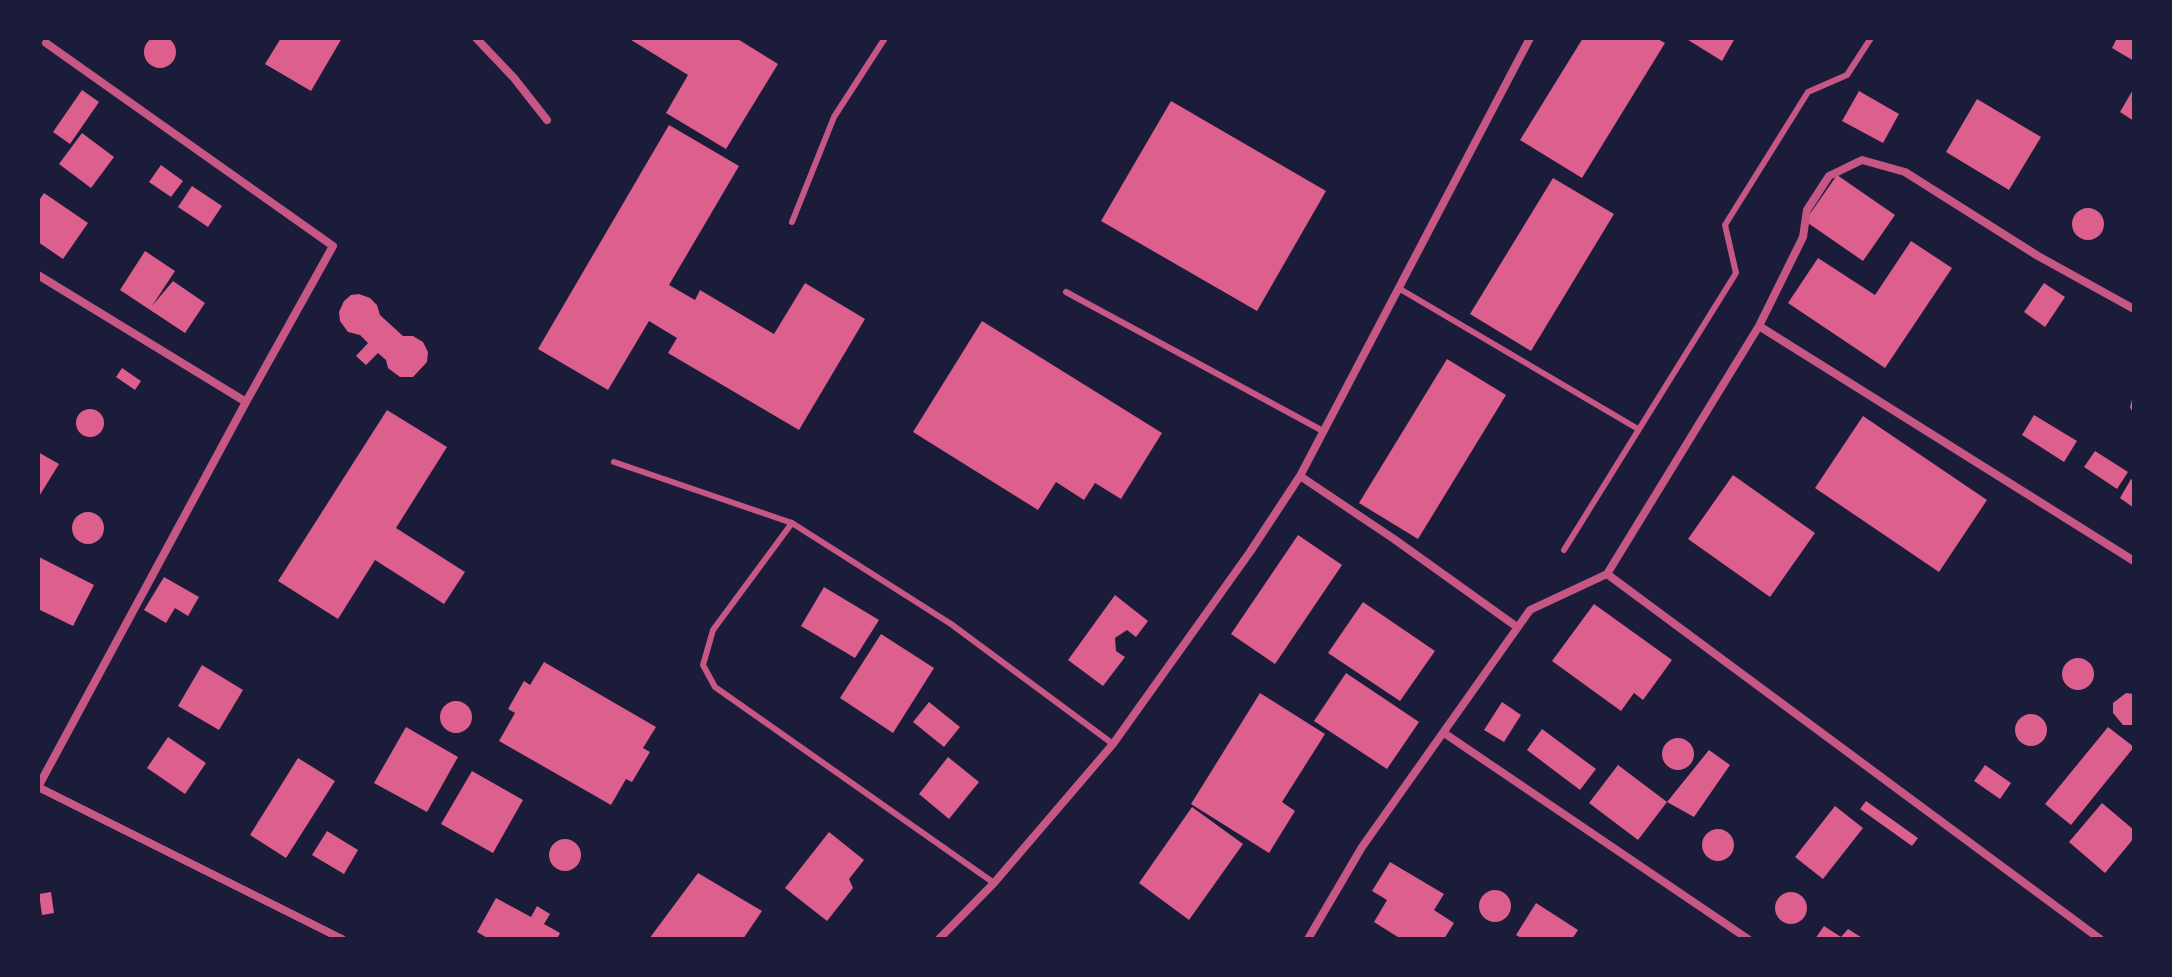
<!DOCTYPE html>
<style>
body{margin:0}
#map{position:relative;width:2172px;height:977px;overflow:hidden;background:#1b1b3a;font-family:Arial,sans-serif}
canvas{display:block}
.frame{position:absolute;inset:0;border:40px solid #1b1b3a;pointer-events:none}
</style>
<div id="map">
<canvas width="2172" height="977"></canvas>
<div class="frame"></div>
</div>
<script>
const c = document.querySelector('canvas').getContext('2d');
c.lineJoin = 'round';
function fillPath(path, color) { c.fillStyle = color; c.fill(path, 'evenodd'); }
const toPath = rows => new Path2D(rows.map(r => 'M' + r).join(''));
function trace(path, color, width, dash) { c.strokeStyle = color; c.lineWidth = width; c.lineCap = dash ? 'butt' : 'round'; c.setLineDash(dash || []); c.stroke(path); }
const building = toPath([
 '144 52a16 16 0 1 1 32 0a16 16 0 1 1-32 0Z',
 [281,38,342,38,311,91,265,64],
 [628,38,736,38,778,64,726,149,666,113,688,75],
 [1583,38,1656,38,1665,43,1582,178,1520,140],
 [1685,38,1735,38,1722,61],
 [2117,38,2134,38,2134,61,2112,48],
 [2134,88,2134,121,2120,112],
 [82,90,99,102,70,144,53,132],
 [1859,91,1899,114,1883,143,1842,121],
 [1977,99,2041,137,2009,190,1946,152],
 [1171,101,1326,191,1257,311,1101,221],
 [669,125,739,166,669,285,695,300,700,290,774,334,805,283,865,319,799,430,668,353,677,338,649,321,608,390,538,349],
 [82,133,114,157,91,188,59,164],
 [161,165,183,181,171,197,149,182],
 [1837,175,1895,215,1863,261,1805,221],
 [1553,178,1614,214,1531,351,1470,314],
 [192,186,222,206,208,227,178,207],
 [44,193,88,223,63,259,38,242,38,202],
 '2072 224a16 16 0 1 1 32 0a16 16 0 1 1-32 0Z',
 [1911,241,1952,268,1885,368,1788,303,1818,258,1875,295],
 [145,251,175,271,152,306,173,281,205,303,185,333,120,290],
 [2044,283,2065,297,2045,327,2024,312],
 [359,294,370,298,377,305,380,315,403,336,413,336,423,342,428,352,427,362,413,377,400,377,388,368,386,360,378,353,366,365,356,356,368,343,360,335,348,332,340,321,339,312,344,301,351,295],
 [982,321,1162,433,1121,499,1095,483,1084,500,1056,482,1038,510,913,432],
 [1447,359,1506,395,1418,539,1359,503],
 [122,368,141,381,135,390,116,377],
 [2134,392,2134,415,2130,407],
 '76 423a14 14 0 1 1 28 0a14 14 0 1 1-28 0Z',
 [387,410,447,447,396,528,465,572,444,604,375,560,338,619,278,581],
 [2034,415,2077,441,2064,462,2022,435],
 [1863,416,1987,500,1939,572,1815,488],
 [2095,451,2128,472,2117,489,2084,467],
 [38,452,59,464,38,498],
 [1733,475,1815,533,1770,597,1688,539],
 [2131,479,2134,481,2134,508,2120,498],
 '72 528a16 16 0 1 1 32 0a16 16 0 1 1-32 0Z',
 [1298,535,1342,565,1275,664,1231,634],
 [39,557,94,585,73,626,38,609],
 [164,577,199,597,188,616,175,608,166,623,144,610],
 [824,587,879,620,855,658,801,626],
 [1115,595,1148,621,1136,637,1127,630,1115,638,1116,651,1125,657,1103,686,1068,660],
 [1363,602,1435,651,1400,701,1328,653],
 [1594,604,1672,660,1643,700,1634,693,1621,711,1552,661],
 [881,634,934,668,893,733,840,698],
 '2062 674a16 16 0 1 1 32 0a16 16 0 1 1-32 0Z',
 [544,662,656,727,643,748,650,752,632,782,626,779,611,805,499,741,515,713,508,709,524,681,530,685],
 [202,665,243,690,219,730,178,706],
 [1346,673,1419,722,1387,769,1314,721],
 [1260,693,1325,734,1282,802,1295,811,1269,853,1191,804],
 [2126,693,2134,694,2134,725,2123,725,2113,713,2113,703],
 '440 717a16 16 0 1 1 32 0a16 16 0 1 1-32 0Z',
 [929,702,960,727,944,747,913,722],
 [1502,702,1521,715,1504,742,1484,730],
 '2015 730a16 16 0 1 1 32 0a16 16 0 1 1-32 0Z',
 [406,727,458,757,427,812,374,783],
 [2108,727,2134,747,2071,825,2045,804],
 [1542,729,1596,769,1580,790,1527,750],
 [168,737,206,763,185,794,147,768],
 '1662 754a16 16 0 1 1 32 0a16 16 0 1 1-32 0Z',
 [1709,750,1730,765,1694,817,1667,802],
 [948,757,979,782,949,819,919,794],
 [298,758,335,781,286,858,250,835],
 [1618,765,1667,802,1638,840,1589,803],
 [1985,765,2011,783,2000,799,1974,781],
 [472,771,523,800,493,853,441,824],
 [1866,801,1918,838,1912,846,1860,809],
 [2102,803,2134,830,2134,838,2105,873,2069,842],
 [1835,806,1863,828,1823,879,1795,857],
 [1192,807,1243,844,1189,920,1139,883],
 '1702 845a16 16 0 1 1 32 0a16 16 0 1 1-32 0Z',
 [327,831,358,850,344,874,312,855],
 [829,832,864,860,849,879,853,888,827,921,785,888],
 '549 855a16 16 0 1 1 32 0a16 16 0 1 1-32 0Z',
 [1390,862,1444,894,1434,910,1454,923,1444,939,1401,939,1374,922,1387,900,1372,891],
 [698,873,762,911,743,939,649,939],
 '1479 906a16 16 0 1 1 32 0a16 16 0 1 1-32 0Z',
 '1775 908a16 16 0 1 1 32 0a16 16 0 1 1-32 0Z',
 [51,892,54,913,42,915,39,894],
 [496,898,531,917,537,906,550,914,544,924,560,933,557,939,489,939,477,932],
 [1536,903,1578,930,1572,939,1523,939,1516,935],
 [1824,926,1841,937,1848,929,1864,939,1815,939]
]);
const service = toPath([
 [792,222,834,117,885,38],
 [1400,289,1638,429],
 [1066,292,1323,431],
 [614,462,792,523,951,624,1113,744],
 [792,523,713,630,703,665,715,687,994,883],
 [1564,550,1736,273,1725,225,1808,92,1847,75,1871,38]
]);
const minor = toPath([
 [476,38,514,78,547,120],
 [46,43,333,246,246,402],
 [38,275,246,402,38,787],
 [1759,326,2134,561],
 [1300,476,1394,539,1517,627],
 [1607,574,2100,939],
 [1444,733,1748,939],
 [38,787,342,939],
 [939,939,994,883,1113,744,1250,552,1300,476,1530,38],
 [1308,939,1362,847,1530,610,1607,574,1759,326,1803,237,1807,210,1829,176,1862,160,1905,172,2038,256,2134,309]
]);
fillPath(building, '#dd5f8e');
trace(service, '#c65784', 6);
trace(minor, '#c65784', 8);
</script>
